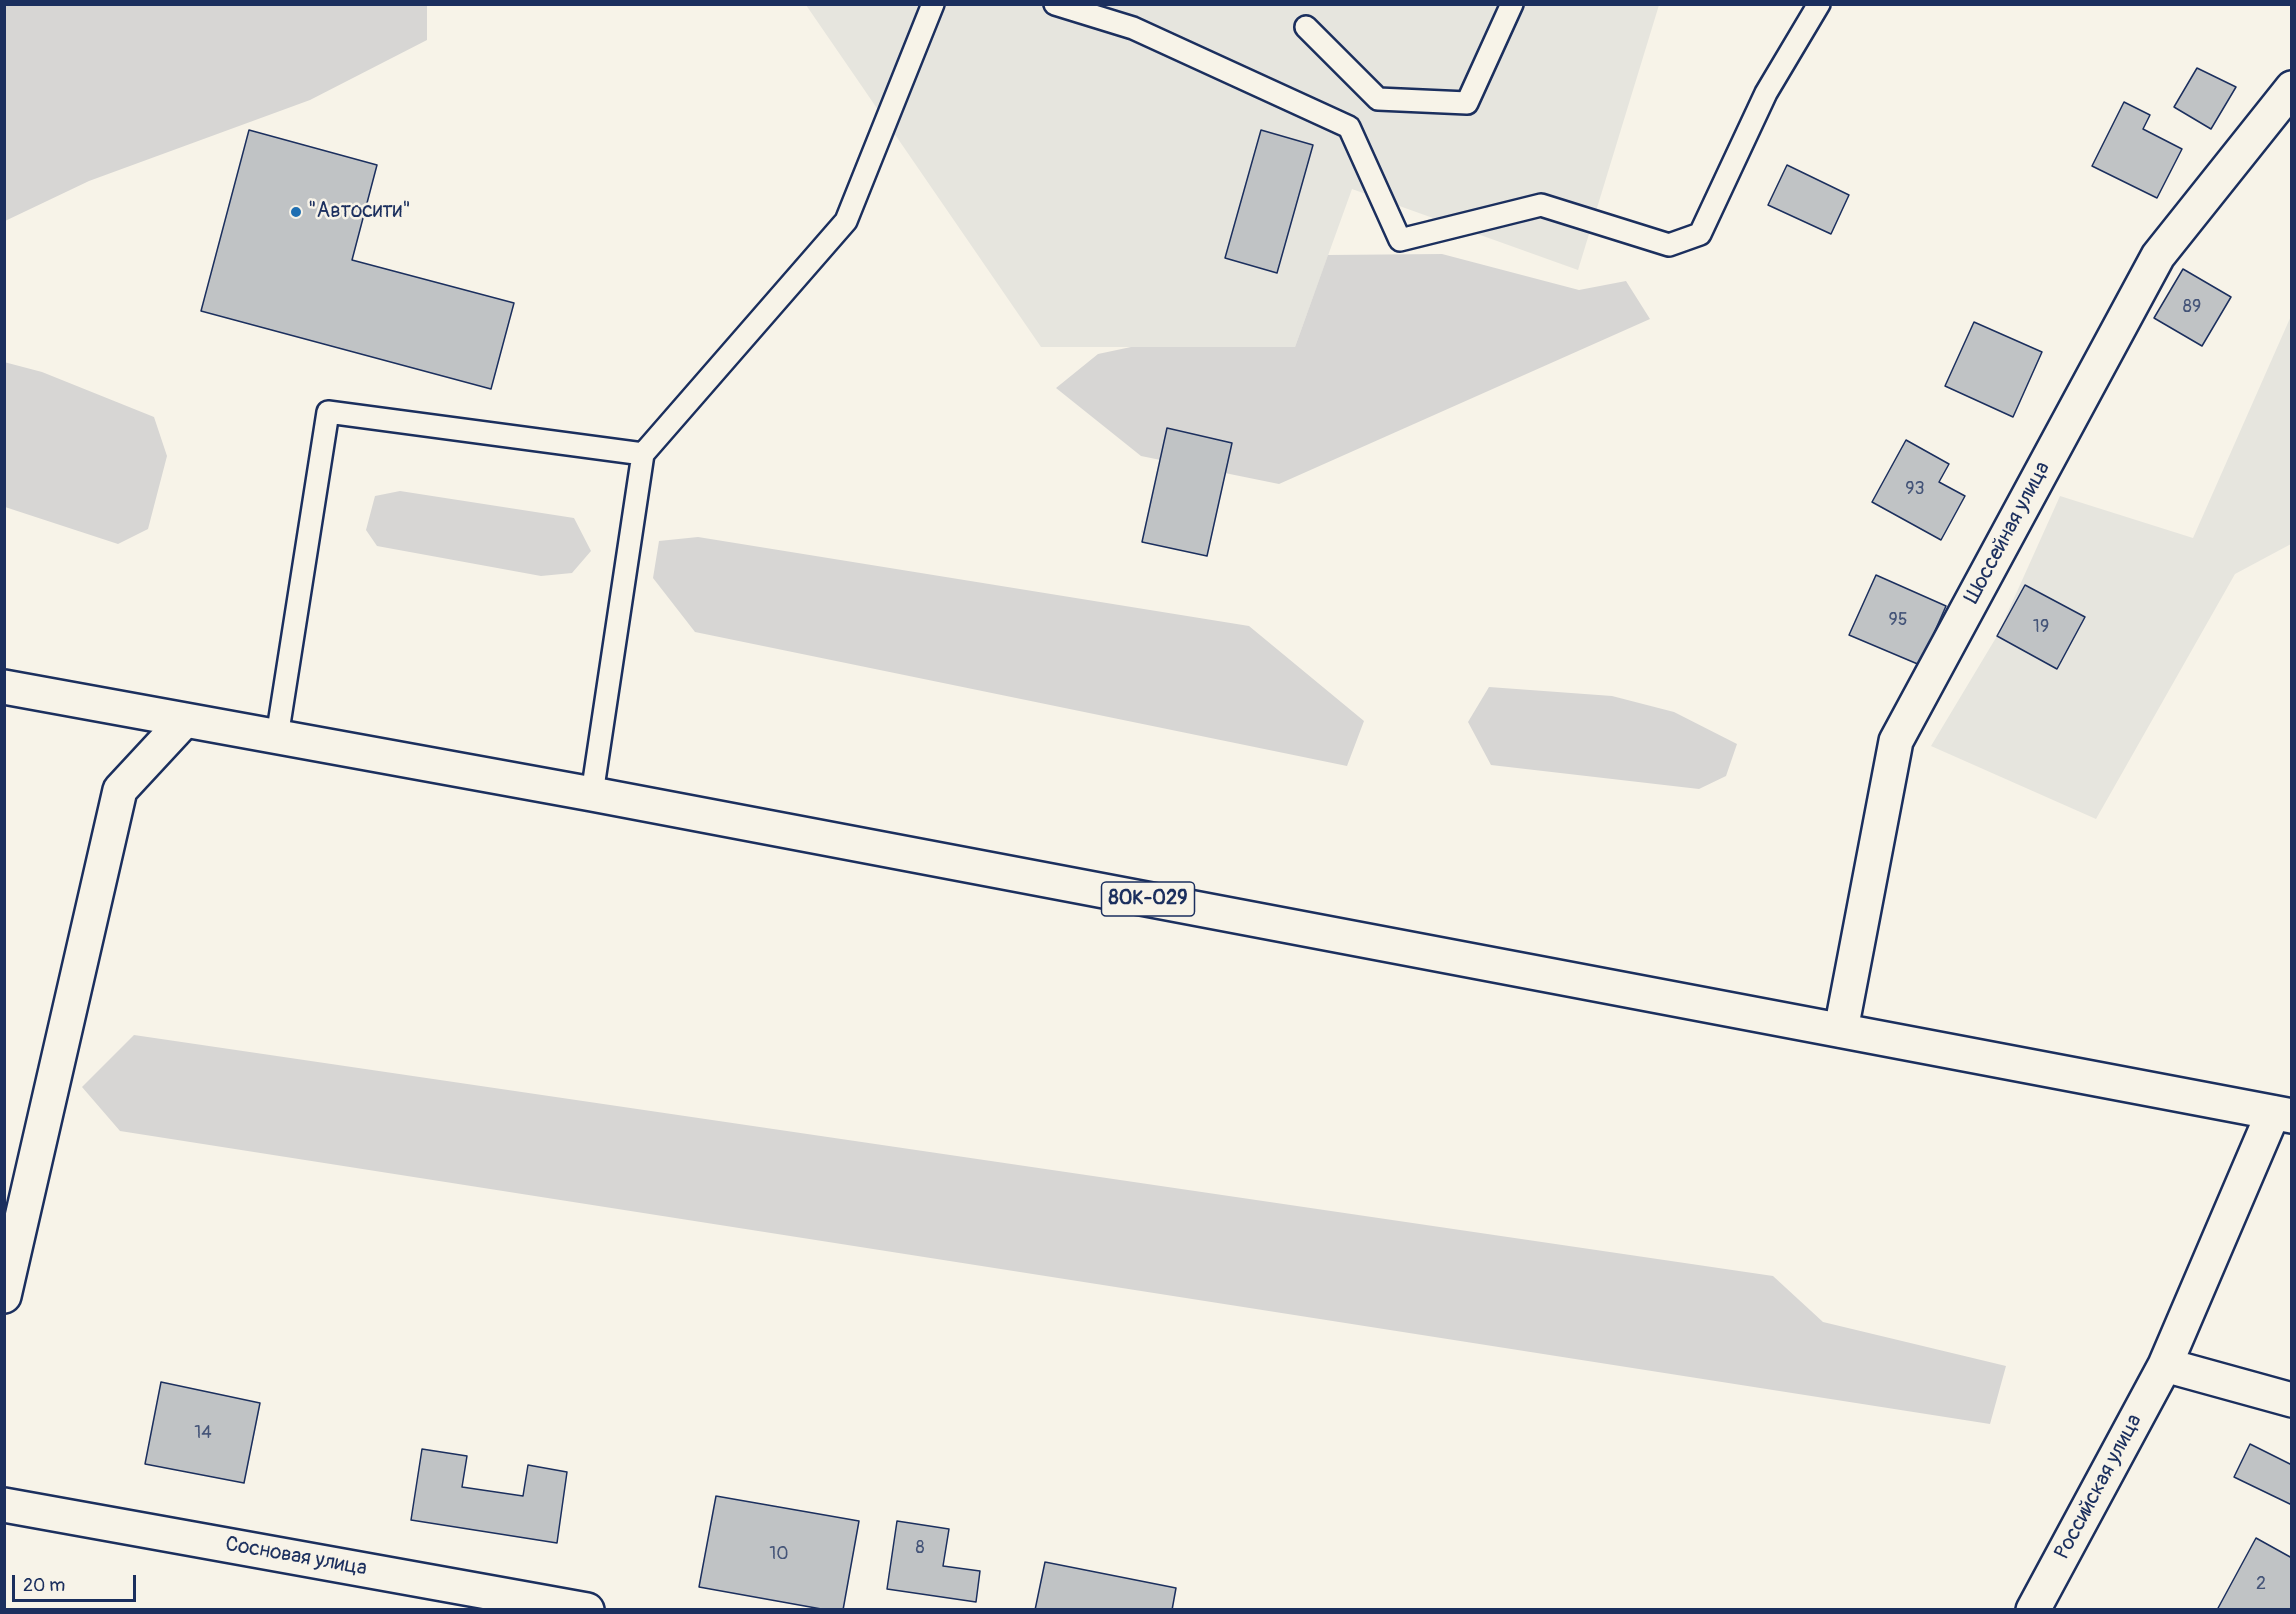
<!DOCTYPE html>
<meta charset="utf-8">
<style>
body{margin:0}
#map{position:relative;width:2296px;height:1614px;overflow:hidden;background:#f7f3e8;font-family:Pangolin,sans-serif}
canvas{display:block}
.frame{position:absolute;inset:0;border:6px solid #1b2f5e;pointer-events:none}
.scale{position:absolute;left:12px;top:1575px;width:124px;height:27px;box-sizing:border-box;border:3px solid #1b2f5e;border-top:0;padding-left:8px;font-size:18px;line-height:21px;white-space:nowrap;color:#1b2f5e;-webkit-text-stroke:4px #f7f3e8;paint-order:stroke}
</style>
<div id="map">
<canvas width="2296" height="1614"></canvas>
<div class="frame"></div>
<div class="scale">20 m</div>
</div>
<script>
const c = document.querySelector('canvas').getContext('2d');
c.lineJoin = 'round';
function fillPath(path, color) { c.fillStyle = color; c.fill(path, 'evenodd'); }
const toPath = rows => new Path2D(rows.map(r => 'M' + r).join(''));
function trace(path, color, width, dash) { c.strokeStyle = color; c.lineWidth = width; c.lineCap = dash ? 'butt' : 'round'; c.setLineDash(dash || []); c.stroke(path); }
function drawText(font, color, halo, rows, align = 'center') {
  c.font = font + ' Pangolin,sans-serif'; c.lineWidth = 5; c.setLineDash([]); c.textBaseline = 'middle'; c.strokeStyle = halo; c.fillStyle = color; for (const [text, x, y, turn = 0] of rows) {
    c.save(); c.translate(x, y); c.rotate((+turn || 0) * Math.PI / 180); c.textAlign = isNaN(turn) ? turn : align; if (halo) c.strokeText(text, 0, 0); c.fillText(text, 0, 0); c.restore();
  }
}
const built = toPath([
 [806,5,1659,5,1578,270,1352,189,1295,347,1041,347],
 [2291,316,2291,544,2235,574,2096,819,1931,746,1997,636,2060,496,2193,538]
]);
const green = toPath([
 [4,5,427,5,427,40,310,100,89,181,5,221],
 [1442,254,1579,290,1626,281,1650,319,1279,484,1141,456,1056,388,1098,354,1131,347,1295,347,1328,255],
 [4,362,42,372,154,417,167,456,148,529,118,544,5,507],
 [400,491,574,518,591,551,572,573,541,576,377,546,366,530,375,496],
 [698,537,1249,626,1364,721,1347,766,695,632,653,578,659,541],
 [1489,687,1612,696,1674,712,1737,744,1726,776,1699,789,1491,765,1468,722],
 [134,1035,1773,1276,1823,1322,2006,1366,1990,1424,120,1131,82,1087]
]);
const building = toPath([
 [2197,68,2236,87,2211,129,2174,107,2197,68],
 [2124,102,2150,115,2143,129,2182,149,2157,198,2092,166,2124,102],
 [249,130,377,165,352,260,514,303,491,389,201,311,249,130],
 [1261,130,1313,145,1277,273,1225,258,1261,130],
 [1787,165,1849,195,1831,234,1768,205,1787,165],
 [2183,269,2231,297,2202,346,2154,318,2183,269],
 [1974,322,2042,352,2013,417,1945,386,1974,322],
 [1167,428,1232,443,1207,556,1142,542,1167,428],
 [1906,440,1949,464,1939,482,1965,496,1941,540,1872,502,1906,440],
 [1876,575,1946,606,1920,665,1849,635,1876,575],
 [2025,585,2085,617,2057,669,1997,636,2025,585],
 [161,1382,260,1403,244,1483,145,1464,161,1382],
 [2250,1444,2292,1465,2292,1505,2234,1477,2250,1444],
 [422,1449,467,1456,462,1487,523,1496,528,1465,567,1472,557,1543,411,1520,422,1449],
 [716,1496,859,1521,843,1610,827,1610,699,1587,716,1496],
 [897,1521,949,1529,943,1566,980,1571,976,1602,887,1589,897,1521],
 [2256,1538,2292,1558,2292,1610,2217,1610,2256,1538],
 [1045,1562,1176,1588,1172,1610,1035,1610,1045,1562]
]);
const lane = toPath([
 [1055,4,1133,28,1349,127,1400,240,1541,205,1669,245,1700,234,1766,93,1819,4],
 [1306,27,1378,99,1467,103,1512,4],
 [643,454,846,221,933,4],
 [277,737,328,412,643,454,592,794]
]);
const street = toPath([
 [1841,1030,1896,741,2158,256,2292,88],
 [4,1296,120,790,184,721],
 [2165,1365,2292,1400],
 [4,1505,587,1610],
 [2033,1610,2165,1365,2273,1113]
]);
const primary = toPath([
 [4,687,592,794,2292,1116]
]);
const markers = [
 [296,212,6,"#1f6fb2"]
];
const numberNames = [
 ["89",2192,307],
 ["93",1915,489],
 ["95",1898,620],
 ["19",2041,627],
 ["14",203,1433],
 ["8",920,1548],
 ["10",779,1554],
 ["2",2261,1584]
];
const shields = [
 [1148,899,93]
];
const shieldNames = [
 ["80К-029",1148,899]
];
const poiNames = [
 ["\"Автосити\"",308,212]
];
const streetNames = [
 ["Шоссейная улица",2008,533,-62],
 ["Российская улица",2099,1487,-62],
 ["Сосновая улица",296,1557,10]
];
fillPath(built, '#e6e5de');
fillPath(green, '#d7d6d4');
fillPath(building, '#c0c3c5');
trace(building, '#1b2f5e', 1.5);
trace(lane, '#1b2f5e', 26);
trace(street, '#1b2f5e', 38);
trace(primary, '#1b2f5e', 38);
trace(lane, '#f7f3e8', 21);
trace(street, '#f7f3e8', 33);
trace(primary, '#f7f3e8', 33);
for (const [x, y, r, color] of markers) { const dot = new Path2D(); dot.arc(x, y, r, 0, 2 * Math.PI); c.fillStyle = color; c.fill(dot); trace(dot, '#f7f3e8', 2); }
drawText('18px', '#445478', null, numberNames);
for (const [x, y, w] of shields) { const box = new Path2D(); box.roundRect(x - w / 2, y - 17, w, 34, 4.5); c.fillStyle = '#f7f3e8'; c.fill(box); trace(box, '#1b2f5e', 1.5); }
drawText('bold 20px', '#1b2f5e', null, shieldNames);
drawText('21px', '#1b2f5e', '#f7f3e8', poiNames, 'left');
drawText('21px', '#1b2f5e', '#f7f3e8', streetNames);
</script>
